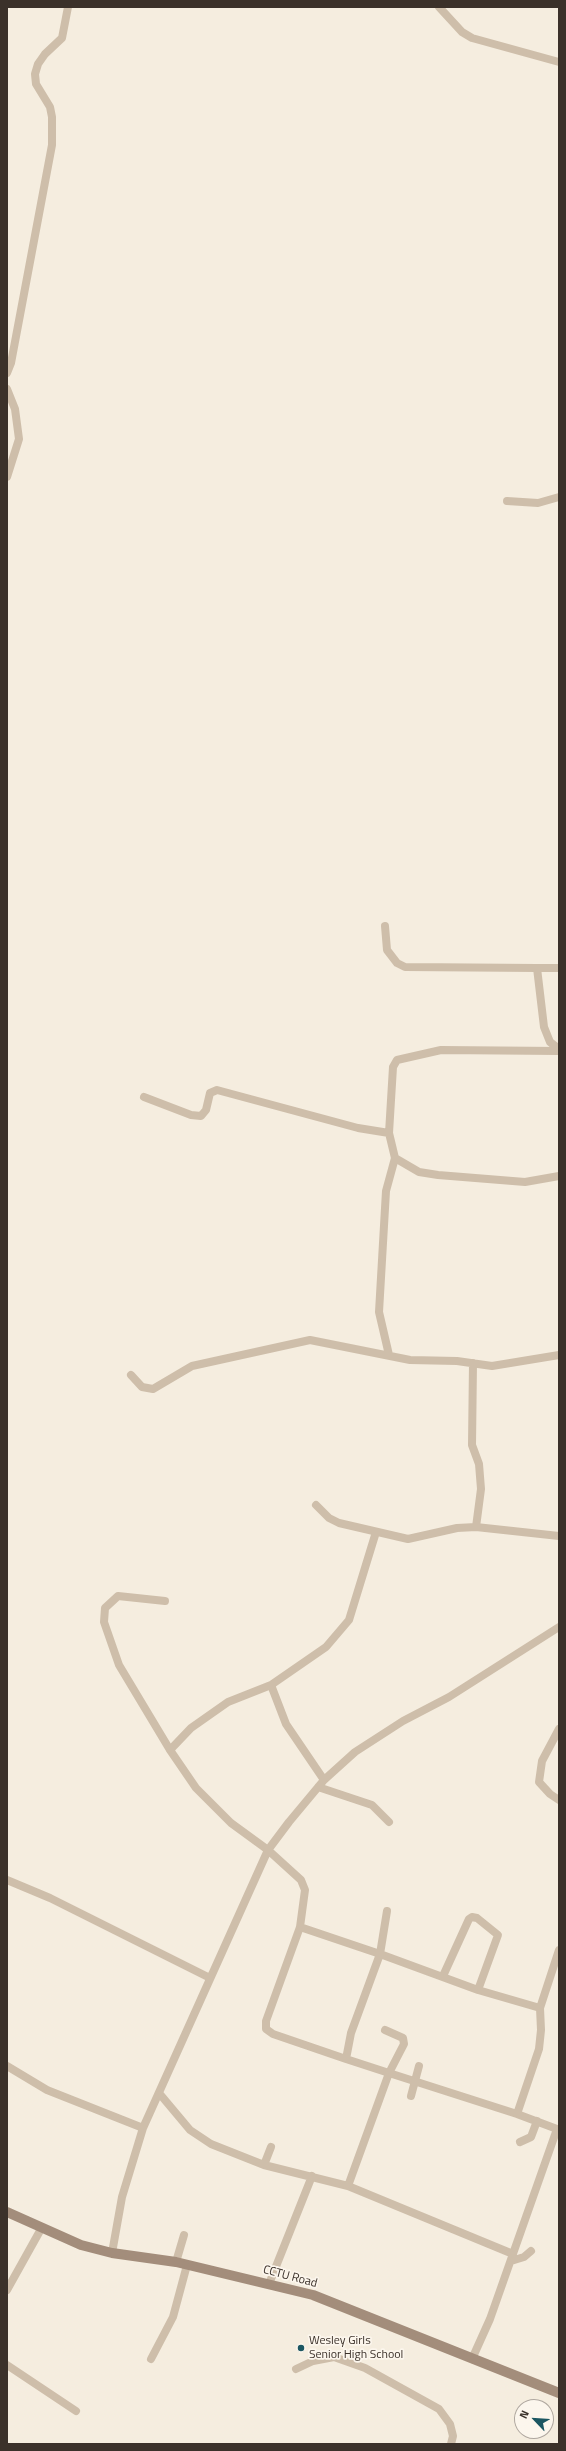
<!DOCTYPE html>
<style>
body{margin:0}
#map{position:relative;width:566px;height:2451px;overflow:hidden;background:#f5eddf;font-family:"Titillium Web",sans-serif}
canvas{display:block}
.frame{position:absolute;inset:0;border:8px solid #3b312a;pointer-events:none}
.north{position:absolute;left:514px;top:2399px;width:40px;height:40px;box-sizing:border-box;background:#fcf6ed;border:1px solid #afa79f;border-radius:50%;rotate:295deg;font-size:11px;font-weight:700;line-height:16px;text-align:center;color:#3b312a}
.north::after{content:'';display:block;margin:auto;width:14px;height:18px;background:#1b5661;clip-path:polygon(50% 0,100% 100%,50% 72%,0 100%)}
</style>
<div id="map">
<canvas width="566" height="2451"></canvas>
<div class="frame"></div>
<div class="north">N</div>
</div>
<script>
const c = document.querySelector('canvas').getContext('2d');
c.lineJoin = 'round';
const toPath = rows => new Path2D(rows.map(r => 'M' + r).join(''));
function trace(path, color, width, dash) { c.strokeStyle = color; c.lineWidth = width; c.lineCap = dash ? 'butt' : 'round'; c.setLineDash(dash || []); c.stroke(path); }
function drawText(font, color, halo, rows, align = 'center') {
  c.font = font + ' "Titillium Web",sans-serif'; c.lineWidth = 3.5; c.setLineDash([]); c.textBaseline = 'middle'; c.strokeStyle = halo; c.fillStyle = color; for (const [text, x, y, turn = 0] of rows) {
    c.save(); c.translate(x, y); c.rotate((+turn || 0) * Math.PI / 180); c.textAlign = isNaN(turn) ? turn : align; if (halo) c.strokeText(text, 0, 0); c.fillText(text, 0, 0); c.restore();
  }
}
const street = toPath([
 [439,7,462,32,472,38,559,62],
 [7,373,11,363,52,145,52,117,50,107,36,84,35,74,38,64,45,54,62,38,68,7],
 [7,389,15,409,19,439,7,477],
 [507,501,538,503,559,497],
 [385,926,387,950,397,963,405,967,537,968],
 [559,968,537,968,544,1027,550,1042,559,1049],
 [144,1097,191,1115,201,1116,206,1110,210,1093,217,1090,358,1128,389,1133,395,1158,386,1191,379,1312,389,1355],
 [389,1133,393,1067,397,1060,441,1050,559,1051],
 [395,1158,419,1172,438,1175,525,1182,559,1176],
 [473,1363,472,1445,479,1464,481,1489,476,1527],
 [131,1375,142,1387,153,1389,192,1366,310,1340,410,1360,457,1361,492,1366,559,1355],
 [316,1505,329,1518,339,1523,408,1539,457,1528,476,1527,559,1536],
 [165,1601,118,1596,105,1608,104,1622,119,1665,170,1750,196,1788,231,1823,268,1850,301,1880,305,1890,300,1927],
 [559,1729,542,1761,539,1782,550,1794,559,1800],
 [170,1750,191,1728,228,1702,271,1685],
 [324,1780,286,1724,271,1685,326,1647,349,1620,376,1532],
 [318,1787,372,1805,389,1822],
 [7,1880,50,1898,210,1978],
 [443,1976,469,1919,472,1917,477,1918,498,1935,478,1990],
 [385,2030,403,2038,404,2044,389,2073,346,2059,351,2033,380,1954,478,1990,540,2008],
 [346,2059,273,2034,266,2029,266,2021,300,1927,380,1954,387,1911],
 [7,2066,47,2090,143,2128],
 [159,2093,190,2130,211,2144,264,2165,348,2186],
 [411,2096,419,2066],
 [557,2129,517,2114,539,2049,541,2030,540,2008,559,1950],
 [520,2142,531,2137,537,2121],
 [264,2165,271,2147],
 [112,2253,122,2197,143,2128,268,1850,289,1822,324,1780,355,1752,403,1721,449,1697,559,1627],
 [513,2254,348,2186,389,2073,517,2114],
 [511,2261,524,2257,531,2251],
 [176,2262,184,2235],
 [269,2284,312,2176],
 [7,2290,41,2229],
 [151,2359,173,2317,187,2265],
 [472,2359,490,2319,557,2129,559,2130],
 [7,2365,76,2411],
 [296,2369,313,2361,334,2357,365,2368,439,2409,450,2424,453,2436,451,2444]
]);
const secondary = toPath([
 [7,2212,81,2245,112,2253,176,2262,313,2295,559,2393]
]);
const markers = [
 [301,2348,4,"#1b5661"]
];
const streetNames = [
 ["CCTU Road",290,2277,15]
];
const poiNames = [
 ["Wesley Girls",309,2341],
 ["Senior High School",309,2355]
];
trace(street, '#cebeaa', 8);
trace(secondary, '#a38d7b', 10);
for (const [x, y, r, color] of markers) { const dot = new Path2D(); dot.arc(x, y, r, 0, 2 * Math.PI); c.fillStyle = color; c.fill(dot); trace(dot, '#fcf6ed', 1.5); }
drawText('12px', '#3b312a', '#fcf6ed', streetNames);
drawText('12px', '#3b312a', '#fcf6ed', poiNames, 'left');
</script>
